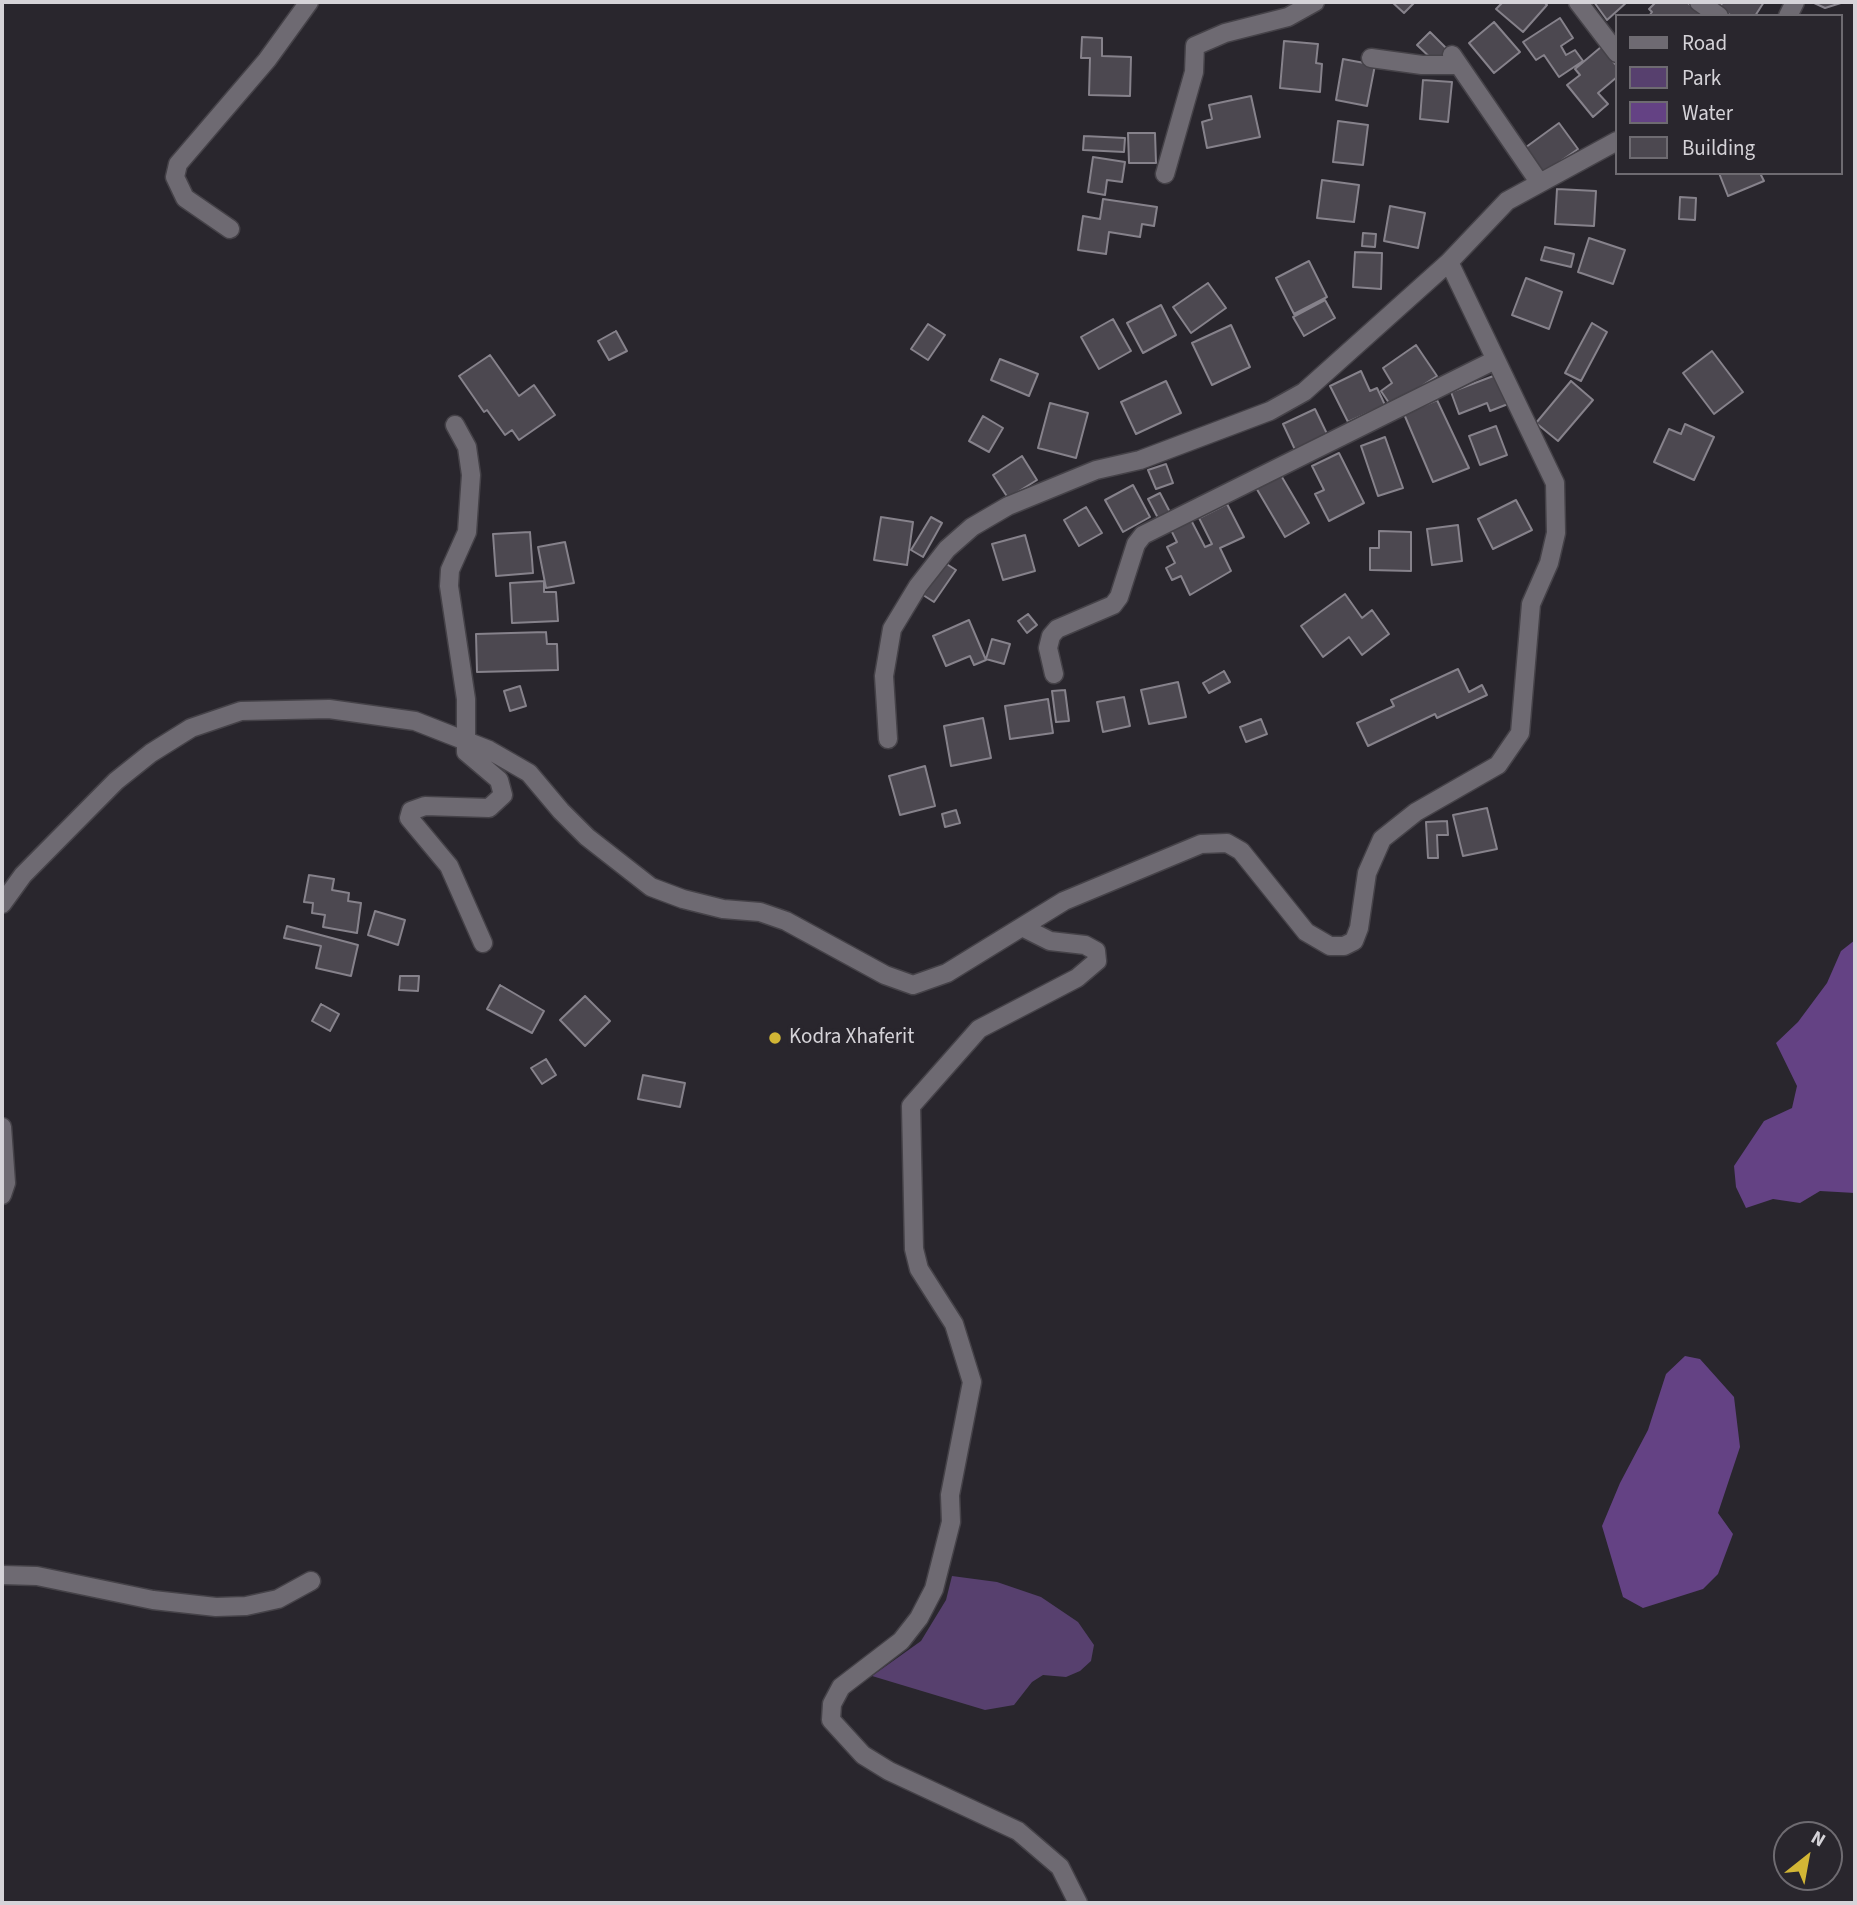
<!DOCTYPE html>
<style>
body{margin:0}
#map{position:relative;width:1857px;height:1905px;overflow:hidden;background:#29262d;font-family:"Source Sans 3",sans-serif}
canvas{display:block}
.frame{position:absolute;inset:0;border:4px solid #d5d3d8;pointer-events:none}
.legend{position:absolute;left:1615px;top:14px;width:228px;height:161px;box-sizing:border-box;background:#29262d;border:2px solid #6e6b71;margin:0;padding:9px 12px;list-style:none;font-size:21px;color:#d5d3d8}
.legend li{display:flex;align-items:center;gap:14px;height:35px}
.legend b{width:35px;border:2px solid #6e6b71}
.north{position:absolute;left:1773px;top:1821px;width:70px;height:70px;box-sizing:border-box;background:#29262d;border:2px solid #6e6b71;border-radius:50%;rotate:31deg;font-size:19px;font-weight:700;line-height:28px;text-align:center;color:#d5d3d8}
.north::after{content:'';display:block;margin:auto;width:24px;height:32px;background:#d2b635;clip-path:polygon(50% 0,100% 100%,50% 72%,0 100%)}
</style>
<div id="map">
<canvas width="1857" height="1905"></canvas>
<div class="frame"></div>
<ul class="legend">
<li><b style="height:9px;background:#6e6a72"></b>Road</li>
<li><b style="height:19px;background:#57406e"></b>Park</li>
<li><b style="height:19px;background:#644284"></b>Water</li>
<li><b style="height:19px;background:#4c4850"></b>Building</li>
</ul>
<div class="north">N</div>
</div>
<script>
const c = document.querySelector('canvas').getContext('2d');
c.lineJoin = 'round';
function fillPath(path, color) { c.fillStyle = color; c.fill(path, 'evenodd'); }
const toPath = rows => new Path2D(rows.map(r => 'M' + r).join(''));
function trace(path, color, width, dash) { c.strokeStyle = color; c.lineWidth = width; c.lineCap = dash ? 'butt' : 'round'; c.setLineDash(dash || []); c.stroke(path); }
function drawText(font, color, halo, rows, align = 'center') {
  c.font = font + ' "Source Sans 3",sans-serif'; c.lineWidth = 7; c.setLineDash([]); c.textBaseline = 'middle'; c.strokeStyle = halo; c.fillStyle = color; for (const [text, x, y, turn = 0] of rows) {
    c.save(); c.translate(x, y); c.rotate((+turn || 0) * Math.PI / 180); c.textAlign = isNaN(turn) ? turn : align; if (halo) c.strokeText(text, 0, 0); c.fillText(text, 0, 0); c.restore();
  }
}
const green = toPath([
 [952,1576,997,1582,1041,1597,1078,1622,1094,1645,1091,1661,1080,1671,1066,1677,1043,1675,1032,1682,1014,1705,985,1710,872,1676,921,1641,946,1600]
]);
const water = toPath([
 [1855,940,1855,1193,1820,1191,1800,1203,1773,1199,1746,1208,1736,1187,1734,1166,1764,1121,1792,1108,1797,1086,1776,1043,1798,1022,1827,983,1841,951],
 [1685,1356,1700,1359,1734,1397,1740,1447,1718,1513,1733,1534,1718,1574,1703,1589,1643,1608,1623,1597,1602,1526,1620,1483,1648,1430,1666,1374]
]);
const building = toPath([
 [1392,2,1415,2,1404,13,1392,2],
 [1503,2,1544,2,1547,5,1523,32,1496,9,1503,2],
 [1594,2,1627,2,1607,20,1594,2],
 [1656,2,1687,2,1702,16,1649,16,1652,12,1649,9,1656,2],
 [1723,2,1764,2,1755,16,1732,16,1719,8,1723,2],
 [1812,2,1844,2,1825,8,1812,2],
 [1560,18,1573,38,1561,46,1566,55,1575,50,1583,61,1559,77,1544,55,1536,60,1523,42,1560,18],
 [1494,22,1520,52,1494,73,1469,43,1494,22],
 [1430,32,1448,50,1436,63,1417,45,1430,32],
 [1082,37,1102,38,1102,56,1131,57,1130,96,1089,95,1090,58,1081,58,1082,37],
 [1284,41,1318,44,1316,63,1322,64,1320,92,1280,88,1284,41],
 [1601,47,1617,66,1617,77,1598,93,1608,104,1593,117,1567,85,1580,75,1575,69,1601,47],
 [1343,59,1375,65,1367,106,1336,100,1343,59],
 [1423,80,1452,82,1448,122,1420,119,1423,80],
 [1251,96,1260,137,1207,148,1202,122,1212,119,1209,105,1251,96],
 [1338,121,1368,125,1363,165,1333,162,1338,121],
 [1559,123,1578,149,1541,175,1522,150,1559,123],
 [1128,133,1155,133,1156,163,1129,163,1128,133],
 [1084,136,1125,138,1124,152,1083,150,1084,136],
 [1093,157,1125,162,1122,182,1107,180,1105,195,1088,192,1093,157],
 [1719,173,1760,173,1764,181,1728,196,1719,173],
 [1322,180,1359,185,1354,222,1317,218,1322,180],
 [1557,189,1596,191,1594,226,1555,224,1557,189],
 [1680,197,1696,198,1695,220,1679,219,1680,197],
 [1103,199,1157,207,1154,226,1142,224,1140,237,1109,232,1106,254,1078,250,1083,216,1100,219,1103,199],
 [1390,206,1425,213,1418,248,1384,241,1390,206],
 [1363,233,1376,234,1375,247,1362,246,1363,233],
 [1589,238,1625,250,1613,284,1578,272,1589,238],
 [1545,247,1574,254,1571,267,1541,260,1545,247],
 [1355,252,1382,253,1381,289,1353,287,1355,252],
 [1309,261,1327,297,1294,314,1276,278,1309,261],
 [1526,278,1562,292,1549,329,1512,315,1526,278],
 [1208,283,1226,308,1191,333,1173,307,1208,283],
 [1325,300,1335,318,1304,336,1293,317,1325,300],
 [1161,305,1176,335,1143,353,1127,323,1161,305],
 [1113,319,1131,351,1099,369,1081,337,1113,319],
 [1592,323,1607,332,1581,381,1565,373,1592,323],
 [928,324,945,335,928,360,911,349,928,324],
 [1231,325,1250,367,1212,385,1192,343,1231,325],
 [616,331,627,351,609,360,598,341,616,331],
 [1416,345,1437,376,1391,406,1381,391,1392,383,1383,368,1416,345],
 [1712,351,1743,392,1714,414,1683,373,1712,351],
 [490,355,519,396,534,385,555,415,519,440,512,430,505,435,487,410,484,412,459,376,490,355],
 [1000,359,1038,374,1029,396,991,380,1000,359],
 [1361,371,1370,391,1377,388,1385,405,1348,422,1330,386,1361,371],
 [1496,375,1508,404,1490,411,1487,403,1459,414,1451,392,1496,375],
 [1166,381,1181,413,1136,434,1121,402,1166,381],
 [1571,381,1593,400,1558,441,1536,423,1571,381],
 [1437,400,1469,468,1433,482,1404,414,1437,400],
 [1050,403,1088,413,1076,458,1038,448,1050,403],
 [1315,409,1329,438,1297,454,1283,424,1315,409],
 [983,416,1003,428,989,452,969,441,983,416],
 [1685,424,1714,437,1694,480,1654,462,1669,429,1681,434,1685,424],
 [1496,426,1507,455,1480,465,1469,436,1496,426],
 [1385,437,1403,488,1378,496,1361,446,1385,437],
 [1339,453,1364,503,1329,521,1315,494,1324,490,1312,466,1339,453],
 [1022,456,1037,480,1008,498,993,475,1022,456],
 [1166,464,1173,483,1156,489,1148,470,1166,464],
 [1279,472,1309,523,1285,537,1255,486,1279,472],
 [1133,485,1150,517,1123,532,1105,500,1133,485],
 [1160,493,1171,514,1159,520,1148,499,1160,493],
 [1516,500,1532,530,1493,549,1478,519,1516,500],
 [1227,504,1244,537,1220,548,1231,571,1190,595,1181,576,1172,580,1166,568,1175,563,1167,547,1177,542,1171,530,1191,520,1205,547,1212,544,1199,518,1227,504],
 [1086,507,1102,533,1079,546,1064,520,1086,507],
 [881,517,913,522,907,565,874,560,881,517],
 [931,517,942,523,923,557,911,550,931,517],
 [1458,525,1462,561,1432,565,1427,529,1458,525],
 [1379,531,1411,532,1411,571,1370,570,1370,548,1379,548,1379,531],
 [530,532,533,573,496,576,493,534,530,532],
 [1025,535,1035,571,1003,580,992,544,1025,535],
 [565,542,574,583,546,588,538,547,565,542],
 [945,563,956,570,934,602,923,595,945,563],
 [544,581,544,592,556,592,558,621,512,623,510,583,544,581],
 [1345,594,1362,618,1372,610,1389,634,1362,655,1349,637,1323,657,1301,626,1345,594],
 [1028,614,1037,625,1027,633,1018,621,1028,614],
 [969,620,986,660,974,665,970,656,946,666,933,636,969,620],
 [546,632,547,644,557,644,558,670,477,672,476,634,546,632],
 [992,639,1010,644,1004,664,986,659,992,639],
 [1458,669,1469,692,1482,685,1487,695,1437,718,1435,714,1368,746,1357,723,1394,706,1391,700,1458,669],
 [1224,671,1230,682,1209,693,1203,683,1224,671],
 [1178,682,1186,717,1149,724,1141,690,1178,682],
 [520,686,526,706,510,711,504,691,520,686],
 [1065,690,1069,721,1056,722,1052,691,1065,690],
 [1124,697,1130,726,1103,732,1097,702,1124,697],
 [1048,699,1053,733,1010,739,1005,706,1048,699],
 [983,718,991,758,951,766,944,726,983,718],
 [1261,719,1267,734,1246,742,1240,727,1261,719],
 [925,766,935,806,900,815,889,776,925,766],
 [1487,808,1497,849,1463,856,1453,815,1487,808],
 [956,810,960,823,945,827,942,814,956,810],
 [1447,821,1448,835,1437,835,1438,858,1428,858,1426,822,1447,821],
 [309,875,334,879,332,890,349,893,348,901,361,903,357,933,323,927,325,915,312,913,313,903,304,902,309,875],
 [375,911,405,920,398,945,368,935,375,911],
 [287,926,358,945,351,976,316,968,321,946,284,938,287,926],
 [400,976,419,976,418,991,399,990,400,976],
 [500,985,544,1011,532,1033,487,1009,500,985],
 [585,996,610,1021,585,1046,560,1020,585,996],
 [321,1004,339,1014,330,1031,312,1021,321,1004],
 [546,1059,556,1075,542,1084,531,1068,546,1059],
 [643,1075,685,1083,680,1107,638,1099,643,1075]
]);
const minor = toPath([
 [1578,2,1617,53],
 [1699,2,1719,16],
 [1788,16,1795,2],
 [1452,55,1539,182],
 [1371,58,1422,65,1458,65],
 [1165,174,1194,72,1195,46,1225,33,1288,17,1315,2],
 [230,229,185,198,175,177,178,164,267,60,309,2],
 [455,425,467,447,471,475,467,532,450,570,449,586,466,699,466,752,499,780,503,795,489,808,425,806,411,811,409,818,449,866,483,943],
 [1054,674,1048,648,1051,636,1057,629,1113,605,1119,597,1136,544,1143,535,1495,360],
 [888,739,884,676,892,629,918,586,947,549,972,527,1008,506,1096,470,1140,460,1270,411,1304,392,1449,262,1507,201,1617,141],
 [2,904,23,875,116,781,151,753,191,728,241,711,329,709,415,721,489,750,529,773,561,811,587,837,651,887,683,899,723,909,760,912,786,921,885,975,913,985,947,973,1064,901,1201,844,1227,843,1241,851,1306,932,1330,946,1344,946,1354,941,1359,928,1367,873,1382,839,1416,812,1498,765,1520,733,1531,604,1549,563,1556,533,1555,483,1449,262],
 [1022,927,1050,941,1085,945,1096,951,1097,961,1077,978,979,1029,911,1106,914,1249,919,1269,954,1324,972,1382,950,1495,951,1522,934,1589,919,1618,901,1641,841,1687,832,1704,831,1720,863,1755,889,1771,1018,1831,1060,1867,1078,1903],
 [2,1127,6,1183,2,1195],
 [2,1575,37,1576,153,1600,216,1607,246,1606,278,1599,311,1581]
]);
const markers = [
 [775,1038,7,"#d2b635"]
];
const poiNames = [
 ["Kodra Xhaferit",789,1038]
];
fillPath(green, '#57406e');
fillPath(water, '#644284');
fillPath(building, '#4c4850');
trace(building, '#86828b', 2);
trace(minor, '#454248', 21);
trace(minor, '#6e6a72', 18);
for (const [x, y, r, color] of markers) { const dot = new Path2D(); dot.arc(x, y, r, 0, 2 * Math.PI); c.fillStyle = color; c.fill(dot); trace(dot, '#29262d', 2.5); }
drawText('21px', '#d5d3d8', '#29262d', poiNames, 'left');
</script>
